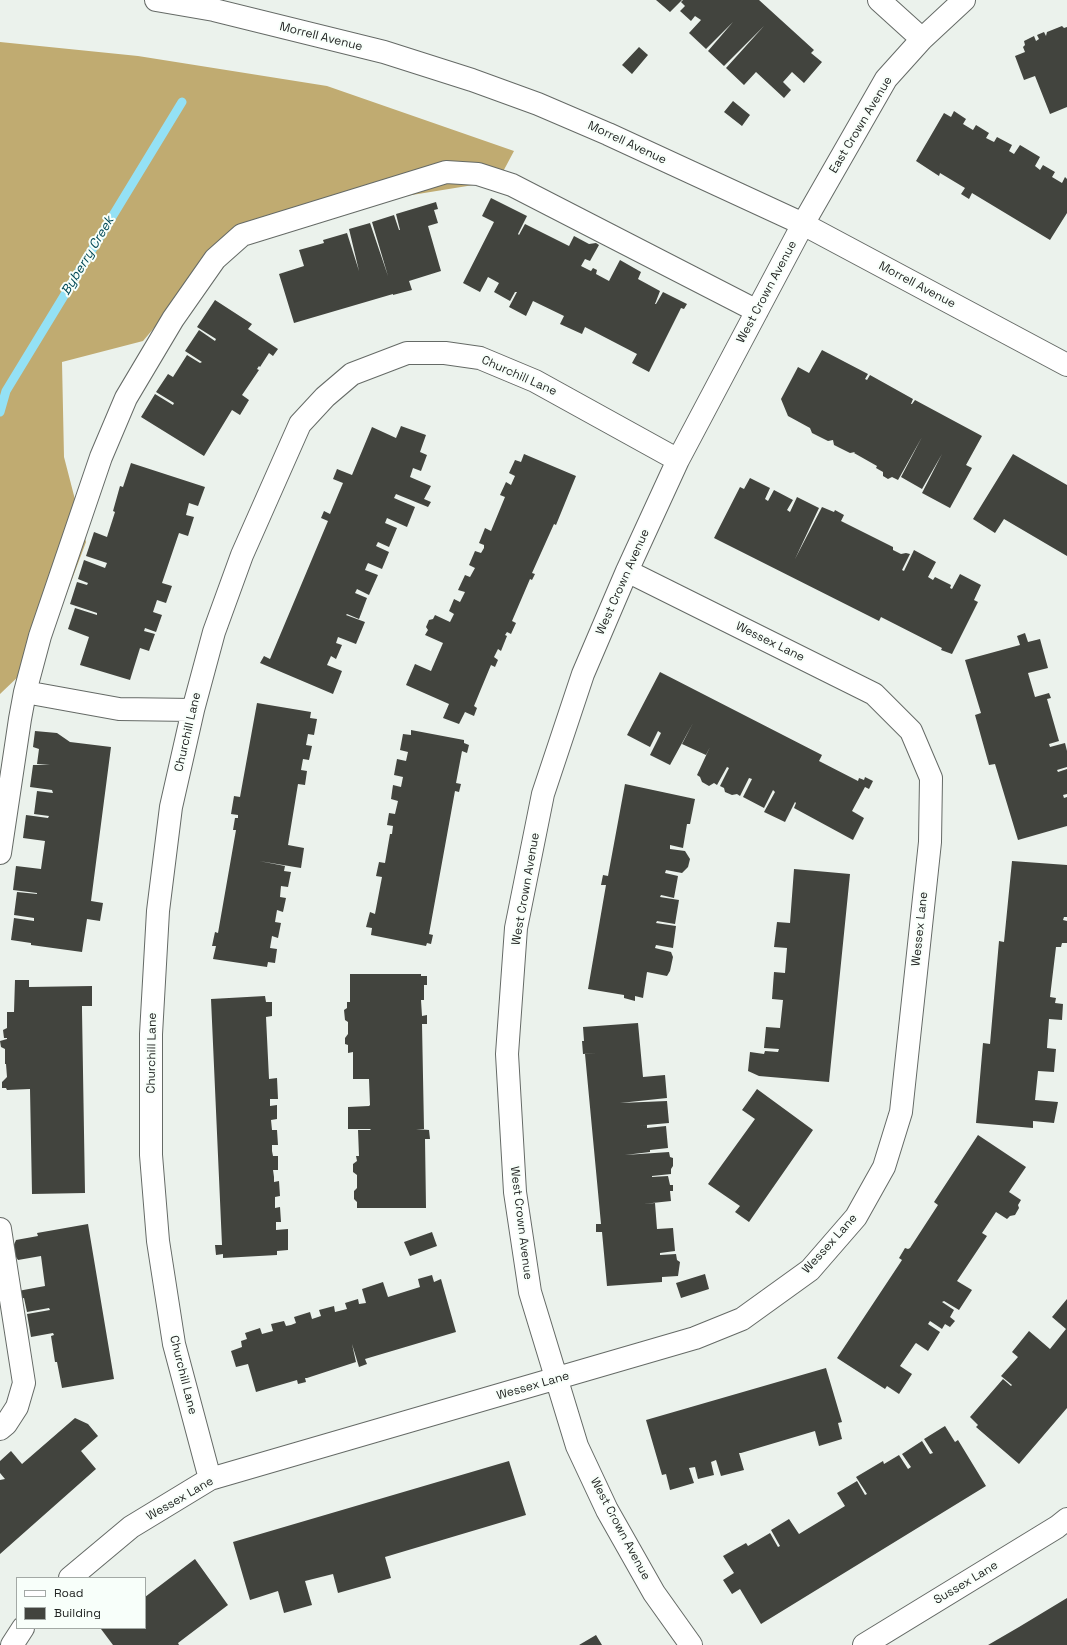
<!DOCTYPE html>
<style>
body{margin:0}
#map{position:relative;width:1067px;height:1645px;overflow:hidden;background:#ebf2ec;font-family:"Space Grotesk",sans-serif}
canvas{display:block}
.legend{position:absolute;left:16px;top:1577px;width:130px;height:52px;box-sizing:border-box;background:#f8fffa;border:1px solid #a3a9a5;margin:0;padding:5px 7px;list-style:none;font-size:12px;color:#242725}
.legend li{display:flex;align-items:center;gap:8px;height:20px}
.legend b{width:20px;border:1px solid #a3a9a5}
</style>
<div id="map">
<canvas width="1067" height="1645"></canvas>
<ul class="legend">
<li><b style="height:5px;background:#fff"></b>Road</li>
<li><b style="height:11px;background:#42443e"></b>Building</li>
</ul>
</div>
<script>
const c = document.querySelector('canvas').getContext('2d');
c.lineJoin = 'round';
function fillPath(path, color) { c.fillStyle = color; c.fill(path, 'evenodd'); }
const toPath = rows => new Path2D(rows.map(r => 'M' + r).join(''));
function trace(path, color, width, dash) { c.strokeStyle = color; c.lineWidth = width; c.lineCap = dash ? 'butt' : 'round'; c.setLineDash(dash || []); c.stroke(path); }
function drawText(font, color, halo, rows, align = 'center') {
  c.font = font + ' "Space Grotesk",sans-serif'; c.lineWidth = 4; c.setLineDash([]); c.textBaseline = 'middle'; c.strokeStyle = halo; c.fillStyle = color; for (const [text, x, y, turn = 0] of rows) {
    c.save(); c.translate(x, y); c.rotate((+turn || 0) * Math.PI / 180); c.textAlign = isNaN(turn) ? turn : align; if (halo) c.strokeText(text, 0, 0); c.fillText(text, 0, 0); c.restore();
  }
}
const forest = toPath([
 [0,42,138,56,327,86,514,151,498,181,252,221,203,270,143,341,62,362,64,457,86,542,45,651,0,694]
]);
const stream = toPath([
 [0,412,6,391,182,102]
]);
const building = toPath([
 [656,0,682,0,670,12],
 [683,0,759,0,814,50,811,53,822,62,804,83,792,72,783,82,791,90,784,98,756,72,744,85,726,68,764,26,724,66,708,51,733,22,706,49,689,33,701,20,695,16,691,21,680,11,685,6,681,2],
 [1062,26,1064,28,1067,27,1067,107,1050,114,1035,76,1024,80,1015,56,1025,52,1023,47,1025,45,1024,41,1034,36,1036,41,1039,39,1037,35,1044,32,1046,36,1047,32],
 [639,47,648,55,632,74,622,65],
 [733,101,750,115,742,126,724,112],
 [954,111,966,119,963,124,973,130,976,125,989,133,986,138,994,142,997,137,1012,145,1009,151,1014,154,1020,145,1040,157,1035,166,1040,170,1043,165,1055,172,1052,177,1062,183,1065,177,1067,179,1067,213,1050,240,972,193,969,199,961,194,965,188,940,173,939,176,916,161,944,113,951,117],
 [491,198,527,216,518,234,519,235,525,224,569,246,574,236,589,244,596,243,599,245,590,261,585,259,581,266,591,271,593,268,597,270,596,274,609,281,620,260,641,272,638,279,660,291,655,304,656,304,663,292,687,304,684,309,681,308,649,372,632,363,637,354,585,327,582,334,560,324,564,316,562,315,533,301,526,316,509,307,517,292,515,292,510,301,494,292,499,283,488,277,480,292,463,283,494,222,482,216],
 [436,202,438,209,434,210,438,223,428,226,441,271,409,281,412,290,393,295,393,294,294,323,279,274,304,266,299,250,324,243,323,240,347,233,359,271,349,229,370,223,388,276,372,222,394,215,399,230,400,230,396,214],
 [215,300,252,324,248,329,278,349,273,356,269,353,260,367,259,366,257,369,259,370,242,395,249,400,240,415,232,410,204,456,141,417,155,394,173,405,174,403,156,392,168,374,173,377,187,355,200,363,202,362,185,351,199,330,215,341,216,339,197,327],
 [822,350,868,374,865,379,867,380,870,375,913,399,911,404,912,404,915,400,982,436,966,465,972,468,950,508,922,493,942,454,922,489,901,477,922,437,898,480,892,477,888,479,883,476,883,472,876,468,877,466,854,453,855,452,850,453,834,445,833,440,828,441,812,433,810,428,788,416,781,399,798,367,809,373],
 [401,426,426,435,420,452,427,455,421,471,413,468,410,477,431,486,424,499,431,502,428,507,396,494,394,498,415,507,407,527,387,518,385,523,397,528,389,547,378,542,376,546,389,552,382,569,368,563,367,565,365,570,378,575,369,595,357,589,355,593,367,598,359,619,347,614,346,615,365,622,356,644,338,637,336,643,342,645,336,659,331,656,327,665,342,671,333,694,260,663,264,656,270,659,328,521,321,518,324,511,330,514,343,483,333,479,337,469,352,475,372,427,396,438],
 [524,454,576,476,556,525,554,524,532,573,535,574,532,580,530,579,512,621,516,623,511,634,507,632,505,635,507,636,501,651,498,649,494,657,498,660,495,667,491,665,481,689,474,706,477,708,474,716,465,712,459,724,443,718,449,704,406,685,415,664,431,671,443,643,425,635,428,630,426,627,429,620,433,619,435,615,450,622,454,614,449,611,454,599,460,602,465,592,458,590,465,575,470,577,475,568,469,565,475,551,481,553,484,548,484,545,479,543,485,528,491,531,505,497,500,495,506,482,511,485,515,476,509,473,515,460,521,462],
 [1013,454,1067,485,1067,556,1004,519,995,533,973,519],
 [131,463,205,487,198,506,189,503,186,515,194,517,188,536,179,533,162,583,172,586,166,603,157,600,153,612,162,615,156,632,145,628,144,631,155,634,149,651,140,648,130,680,80,665,89,637,68,629,75,608,97,615,97,613,70,604,77,582,87,585,88,583,78,579,84,560,105,568,107,563,86,556,94,532,107,537,115,512,113,511,120,486,123,487],
 [750,478,770,488,765,499,768,501,774,490,793,500,787,510,790,512,797,497,819,508,795,559,822,507,834,512,835,510,844,515,841,521,893,547,893,550,901,554,906,553,910,554,902,570,904,571,914,550,936,562,928,577,933,580,935,577,951,585,950,588,952,589,960,574,981,585,974,600,978,602,952,654,941,650,942,648,881,617,879,621,714,538,740,487,744,489],
 [1025,633,1028,642,1040,639,1048,668,1028,673,1035,697,1049,693,1051,698,1047,699,1059,741,1049,744,1050,747,1065,743,1067,751,1067,767,1057,770,1058,772,1067,769,1067,794,1063,795,1064,798,1067,797,1067,826,1018,840,995,764,989,765,975,715,981,713,965,660,1020,645,1017,636],
 [660,672,822,755,819,761,858,781,859,778,864,780,865,777,873,781,869,789,865,787,852,811,864,818,853,840,794,808,796,803,795,802,785,822,764,812,775,792,773,790,764,808,743,797,752,779,749,778,740,796,737,794,732,795,725,792,724,788,720,786,729,768,727,767,717,785,714,783,709,786,702,782,700,777,697,775,710,747,706,755,682,744,693,723,670,765,650,755,661,733,658,731,650,747,627,735],
 [257,703,311,712,310,718,317,719,314,735,308,734,306,745,312,746,309,760,303,759,301,770,307,771,305,785,298,784,288,845,304,848,301,868,259,861,285,866,284,871,291,872,288,887,281,886,280,897,286,898,283,912,277,910,275,922,281,923,278,938,272,936,270,948,277,949,275,963,268,962,267,967,213,959,216,946,212,946,215,932,218,933,236,830,233,830,235,818,238,818,238,815,231,814,234,796,240,797],
 [411,730,464,740,464,743,469,745,467,753,462,751,456,783,461,784,459,792,455,791,429,934,433,935,431,944,427,943,426,946,371,935,372,928,366,927,370,912,375,914,382,877,376,876,379,862,385,863,390,834,392,834,393,826,387,825,389,813,395,814,398,801,391,799,393,785,401,787,403,777,394,775,397,759,406,761,408,752,400,750,403,734,411,735],
 [35,731,57,733,70,742,111,747,91,901,103,903,100,921,87,919,82,952,31,945,31,943,11,940,14,918,34,921,34,918,14,915,17,892,37,894,37,893,13,890,16,866,41,869,45,841,23,838,26,815,48,818,49,816,34,814,37,791,53,793,52,790,30,787,33,765,50,765,37,764,39,749,33,747],
 [625,784,695,799,690,824,687,824,683,848,670,845,670,849,685,851,690,859,688,867,682,873,666,870,665,873,678,876,674,898,661,895,660,897,679,900,675,924,657,921,656,923,676,926,673,948,656,945,655,948,671,952,673,957,670,971,667,976,647,972,643,998,635,996,635,1001,624,998,624,995,588,989,606,885,601,885,603,875,608,876],
 [1012,861,1067,865,1067,917,1064,917,1063,920,1067,921,1067,943,1062,943,1061,947,1056,947,1050,997,1056,998,1055,1003,1063,1004,1062,1020,1049,1019,1047,1048,1056,1049,1054,1072,1038,1071,1035,1100,1058,1102,1054,1123,1033,1121,1033,1128,976,1123,983,1043,990,1044,999,941,1004,942],
 [794,869,850,874,829,1082,759,1076,748,1071,750,1052,764,1054,765,1051,778,1052,779,1049,764,1048,766,1027,780,1028,783,1000,772,999,774,972,785,973,787,948,774,947,777,922,790,923],
 [350,974,421,974,421,976,427,976,427,985,424,985,424,1000,421,1000,422,1016,427,1015,427,1024,422,1024,424,1129,416,1129,429,1130,430,1139,425,1139,426,1208,357,1208,357,1202,354,1199,354,1191,357,1188,357,1175,353,1172,353,1164,357,1161,356,1156,359,1156,358,1130,370,1130,371,1129,348,1129,348,1107,369,1106,370,1105,369,1079,353,1079,353,1052,348,1053,348,1045,345,1044,345,1038,348,1034,348,1022,345,1020,344,1010,347,1008,347,1002,350,1002],
 [15,980,29,980,29,987,92,986,92,1006,82,1006,82,1011,85,1193,32,1194,30,1089,7,1090,6,1088,2,1088,2,1082,7,1077,6,1064,5,1064,5,1049,1,1047,0,1041,7,1039,7,1038,4,1038,3,1030,7,1028,7,1012,14,1012],
 [265,996,266,1002,272,1002,272,1016,266,1017,269,1079,277,1078,278,1099,270,1099,270,1106,277,1105,277,1119,271,1120,272,1130,277,1130,278,1145,272,1145,272,1151,273,1156,278,1156,278,1170,273,1170,274,1177,274,1182,279,1181,280,1196,275,1197,275,1208,280,1207,281,1222,276,1222,276,1230,288,1229,288,1250,277,1251,277,1255,223,1258,223,1254,216,1255,215,1245,222,1245,211,999],
 [638,1023,643,1077,665,1075,667,1098,620,1103,667,1101,669,1123,635,1126,647,1125,647,1128,666,1126,668,1148,650,1150,650,1152,625,1155,669,1152,670,1157,673,1158,673,1166,671,1169,671,1174,652,1176,652,1177,668,1176,670,1185,673,1185,673,1191,670,1191,671,1201,643,1204,655,1203,657,1229,673,1228,675,1251,660,1253,660,1255,676,1254,677,1260,680,1262,678,1276,662,1277,662,1282,607,1286,602,1232,596,1232,596,1224,601,1224,585,1054,597,1053,583,1054,582,1041,584,1041,583,1027],
 [757,1089,813,1130,749,1222,735,1212,740,1206,708,1184,755,1119,742,1110],
 [978,1135,1026,1167,1009,1192,1021,1200,1018,1205,1019,1208,1015,1215,1010,1216,1007,1219,996,1212,982,1233,987,1236,957,1281,972,1290,959,1310,944,1301,942,1302,954,1310,950,1317,955,1321,950,1327,945,1324,942,1329,930,1321,928,1324,940,1332,928,1351,916,1343,915,1344,900,1366,912,1374,899,1394,887,1386,885,1389,837,1358,902,1260,899,1258,905,1248,908,1249,910,1248,938,1205,934,1202],
 [88,1224,114,1379,62,1388,57,1362,55,1362,51,1336,54,1335,53,1333,31,1337,27,1314,50,1310,49,1308,27,1312,24,1298,19,1299,18,1291,45,1286,41,1256,18,1260,14,1254,13,1247,16,1240,38,1236,37,1233],
 [432,1232,437,1246,410,1256,404,1242],
 [705,1274,709,1289,681,1298,676,1283],
 [432,1275,434,1282,441,1279,456,1332,365,1359,367,1364,359,1367,352,1344,356,1362,307,1378,305,1378,306,1382,298,1384,297,1380,256,1392,248,1364,236,1367,231,1351,242,1347,241,1341,247,1339,245,1333,260,1328,262,1334,273,1331,271,1324,284,1321,286,1326,291,1325,296,1323,294,1317,310,1312,312,1319,321,1316,319,1310,334,1306,335,1312,347,1309,345,1303,358,1299,359,1304,366,1303,362,1289,383,1282,388,1297,420,1287,418,1279],
 [1067,1299,1067,1408,1019,1464,976,1427,978,1425,970,1417,1003,1379,1011,1386,1012,1385,1001,1376,1018,1357,1012,1352,1029,1331,1050,1349,1066,1329,1052,1317],
 [826,1368,842,1422,838,1423,842,1439,819,1446,815,1431,741,1453,739,1453,744,1470,721,1476,716,1460,711,1462,714,1475,698,1479,695,1467,689,1468,694,1483,670,1490,666,1474,662,1475,646,1420],
 [75,1418,88,1424,98,1436,81,1451,96,1469,0,1554,0,1480,5,1479,0,1473,0,1461,11,1451,22,1464],
 [945,1426,955,1442,958,1440,986,1486,761,1624,740,1589,732,1594,723,1580,734,1573,723,1556,746,1543,748,1546,770,1533,778,1547,780,1546,771,1530,789,1519,799,1534,845,1506,837,1493,857,1481,865,1495,867,1494,856,1477,883,1461,884,1464,899,1455,908,1469,911,1467,902,1454,922,1441,930,1454,933,1453,924,1439],
 [509,1461,526,1515,385,1557,391,1578,338,1593,333,1574,305,1581,312,1605,284,1613,278,1591,250,1600,233,1542],
 [195,1559,228,1605,178,1643,179,1645,113,1645,101,1629,145,1628,145,1597],
 [1067,1598,1067,1645,988,1645,1019,1627],
 [596,1635,602,1645,579,1645]
]);
const minor = toPath([
 [156,0,214,10,384,52,472,80,538,104,608,134,803,224,1067,365],
 [879,0,922,39],
 [25,692,40,636,101,457,126,398,173,319,215,259,242,235,446,172,478,174,512,185,757,311],
 [0,853,20,719,25,692,119,709,193,710],
 [0,1229,24,1383,17,1407,6,1424,0,1429],
 [210,1479,174,1344,158,1241,151,1155,151,1034,158,911,171,807,193,710,214,632,242,555,300,424,325,397,352,374,407,353,445,353,480,358,535,381,678,460],
 [70,1578,131,1527,210,1479,695,1338,742,1319,810,1270,856,1217,884,1167,901,1112,930,842,931,778,911,731,874,694,627,571],
 [12,1645,23,1628],
 [691,1645,654,1593,607,1510,577,1446,530,1292,515,1192,507,1054,516,928,543,794,583,674,627,571,678,460,803,224,886,79,922,39,964,0],
 [864,1645,1057,1527,1067,1519]
]);
const streetNames = [
 ["Morrell Avenue",321,37,14],
 ["East Crown Avenue",861,125,-59],
 ["Morrell Avenue",627,143,25],
 ["Morrell Avenue",917,285,28],
 ["West Crown Avenue",767,292,-62],
 ["Churchill Lane",519,376,24],
 ["West Crown Avenue",623,582,-66],
 ["Wessex Lane",770,642,26],
 ["Churchill Lane",188,732,-77],
 ["West Crown Avenue",526,889,-80],
 ["Wessex Lane",920,929,-84],
 ["Churchill Lane",152,1053,-89],
 ["West Crown Avenue",521,1223,83],
 ["Wessex Lane",830,1244,-48],
 ["Churchill Lane",183,1375,76],
 ["Wessex Lane",533,1386,-16],
 ["Wessex Lane",180,1499,-30],
 ["West Crown Avenue",620,1529,62],
 ["Sussex Lane",966,1583,-31]
];
const waterNames = [
 ["Byberry Creek",88,256,-59]
];
fillPath(forest, '#c0ab71');
trace(stream, '#94e1f5', 9);
fillPath(building, '#42443e');
trace(minor, '#656a66', 24);
trace(minor, '#fff', 22);
drawText('12px', '#242725', '#f8fffa', streetNames);
drawText('italic 13px', '#014957', '#f8fffa', waterNames);
</script>
